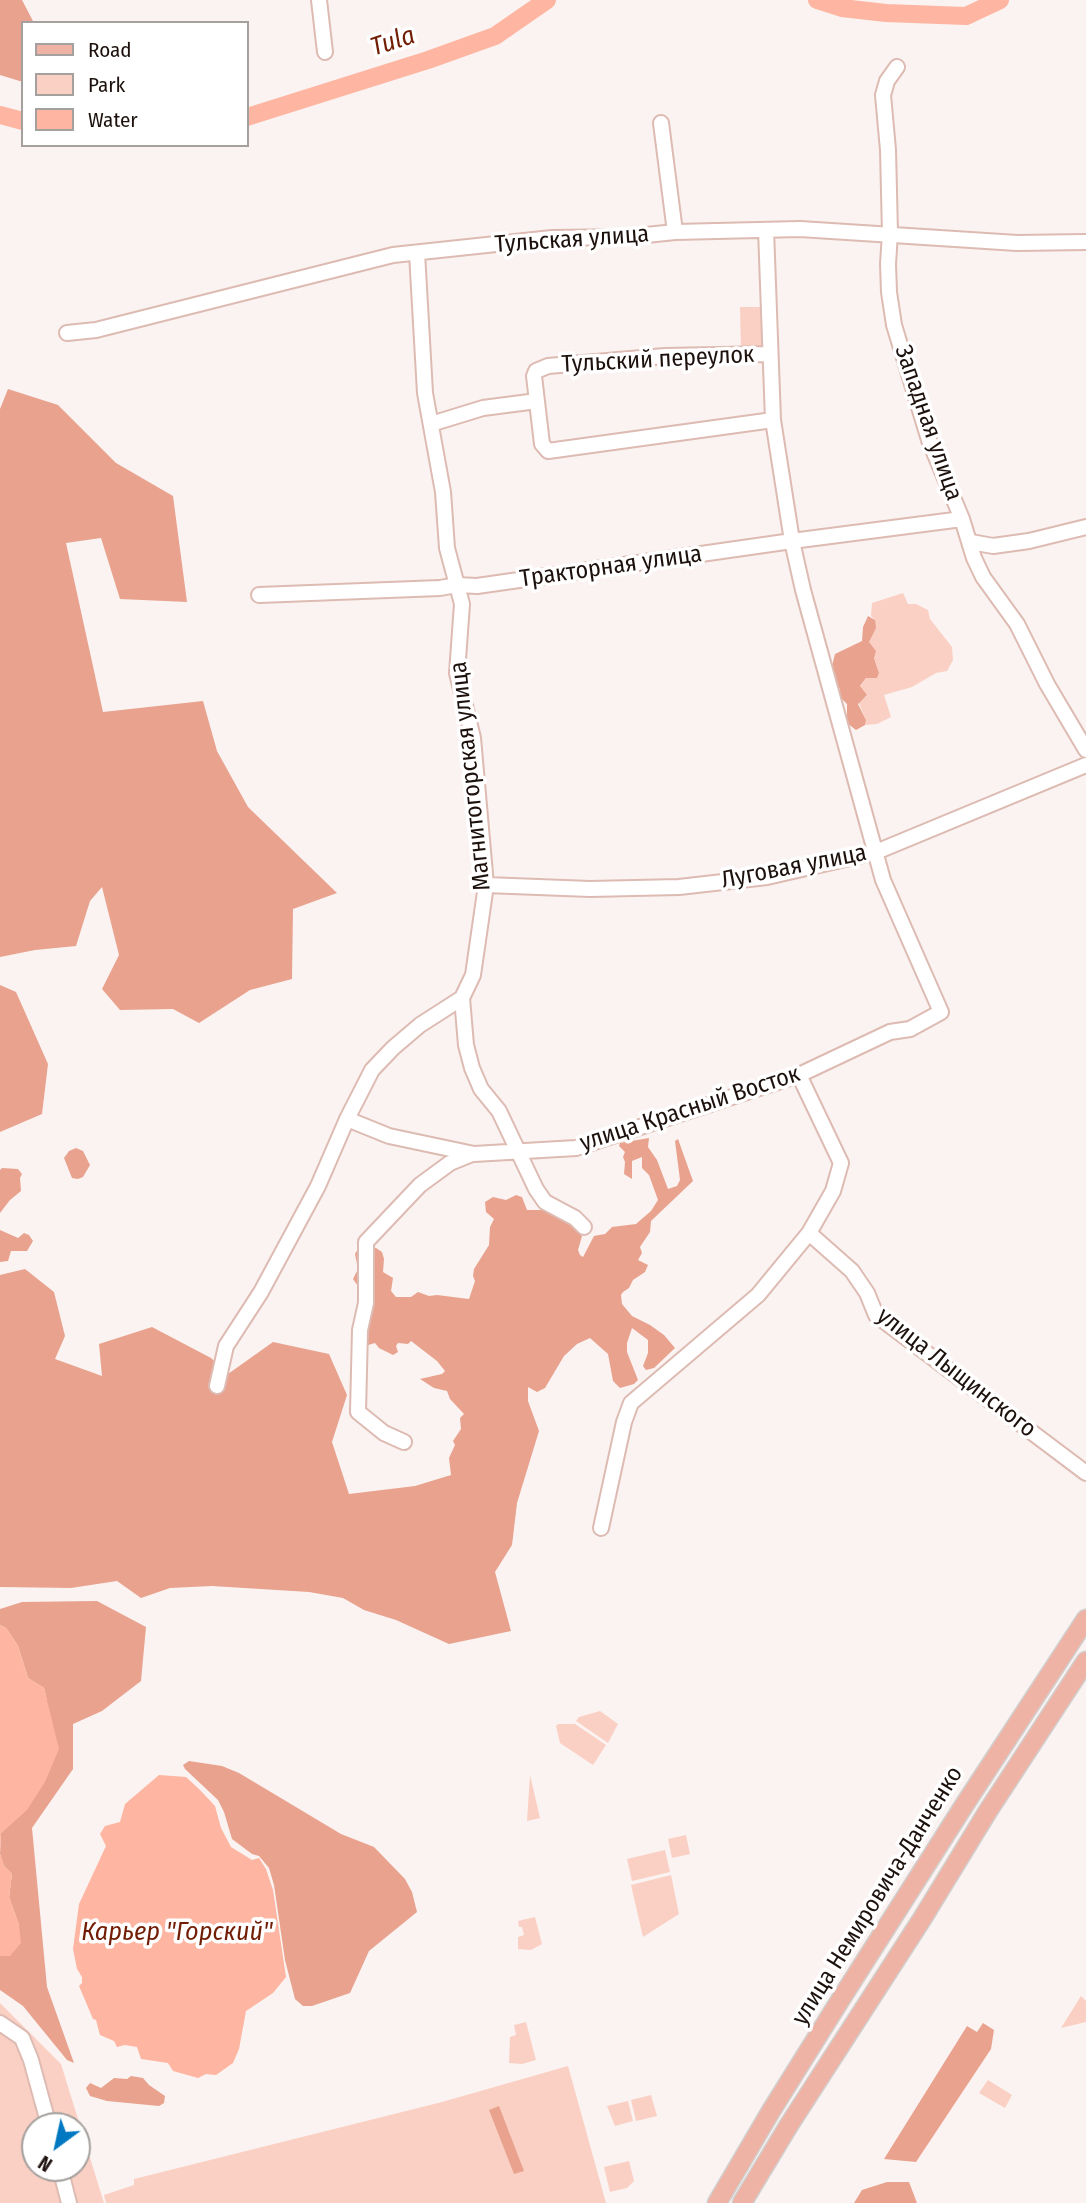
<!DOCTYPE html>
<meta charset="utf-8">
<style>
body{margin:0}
#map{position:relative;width:1086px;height:2203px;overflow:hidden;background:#faf3f1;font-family:"Fira Sans Condensed",sans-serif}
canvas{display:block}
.legend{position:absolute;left:21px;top:21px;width:228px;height:126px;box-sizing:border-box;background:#fff;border:2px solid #a4a09e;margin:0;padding:9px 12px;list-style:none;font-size:21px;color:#1c110d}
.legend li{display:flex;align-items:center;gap:14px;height:35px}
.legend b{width:35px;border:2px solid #a4a09e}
.north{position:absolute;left:21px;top:2112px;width:70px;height:70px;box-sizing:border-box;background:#fff;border:2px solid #a4a09e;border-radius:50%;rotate:213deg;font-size:19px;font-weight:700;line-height:28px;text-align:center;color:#1c110d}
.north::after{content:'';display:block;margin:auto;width:24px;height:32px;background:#0078c2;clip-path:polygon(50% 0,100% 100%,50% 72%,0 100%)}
</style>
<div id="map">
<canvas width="1086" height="2203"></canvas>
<ul class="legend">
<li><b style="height:9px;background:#eeb3a4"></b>Road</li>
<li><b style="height:19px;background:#fbd0c4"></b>Park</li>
<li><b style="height:19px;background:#feb5a1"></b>Water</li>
</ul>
<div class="north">N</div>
</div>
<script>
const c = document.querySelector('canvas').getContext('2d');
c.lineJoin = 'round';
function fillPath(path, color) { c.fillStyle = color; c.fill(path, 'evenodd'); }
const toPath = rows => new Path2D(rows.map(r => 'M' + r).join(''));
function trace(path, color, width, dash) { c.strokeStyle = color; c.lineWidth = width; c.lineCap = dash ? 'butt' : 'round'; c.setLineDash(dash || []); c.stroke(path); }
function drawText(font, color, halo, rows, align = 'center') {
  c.font = font + ' "Fira Sans Condensed",sans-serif'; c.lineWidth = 7; c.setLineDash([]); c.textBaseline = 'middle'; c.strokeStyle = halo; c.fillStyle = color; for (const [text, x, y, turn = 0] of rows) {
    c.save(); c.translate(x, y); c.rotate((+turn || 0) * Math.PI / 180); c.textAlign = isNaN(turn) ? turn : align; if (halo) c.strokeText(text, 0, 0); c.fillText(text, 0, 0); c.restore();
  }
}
const green = toPath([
 [740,307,762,307,763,349,741,350],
 [903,593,908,604,916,604,928,610,930,619,952,647,953,660,947,671,936,673,912,687,884,695,891,717,877,724,865,725,866,720,858,701,867,696,860,687,866,678,877,678,879,673,869,642,875,620,871,616,872,603],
 [600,1711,618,1724,608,1743,576,1721,579,1717],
 [558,1724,575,1724,606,1745,593,1765,560,1743,556,1726],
 [530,1775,540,1818,527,1821],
 [686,1835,690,1854,672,1858,668,1839],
 [665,1850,670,1872,632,1881,627,1859],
 [671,1875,679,1914,643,1937,631,1885],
 [535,1917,542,1944,531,1950,518,1949,518,1937,524,1935,522,1927,519,1927,518,1921],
 [1081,1996,1086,2001,1086,2022,1061,2028],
 [0,2003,61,2064,104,2203,0,2203],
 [35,2126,77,2126,77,2168,35,2168],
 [526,2022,536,2060,522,2064,509,2063,510,2037,516,2035,514,2025],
 [568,2066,606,2203,106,2203,104,2195,134,2185,134,2179,442,2102],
 [988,2080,1012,2095,1005,2108,979,2093],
 [651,2095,657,2116,636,2121,631,2100],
 [628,2101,633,2121,615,2126,607,2106],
 [629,2161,634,2181,627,2188,610,2192,604,2167]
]);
const forest = toPath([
 [0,0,22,0,34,23,23,23,23,82,0,75],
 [8,389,58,405,116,463,173,496,187,602,120,599,101,538,66,543,103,712,203,701,217,751,248,807,337,893,293,909,292,979,250,990,199,1023,173,1009,120,1010,102,989,119,955,102,887,90,901,76,946,35,950,0,957,0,409],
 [868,616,875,620,876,628,869,642,876,651,874,658,879,673,877,678,866,678,860,686,867,695,858,704,866,720,865,725,856,730,847,723,847,704,840,697,840,689,834,683,836,676,832,666,835,654,862,641,863,627],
 [0,985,16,992,48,1064,42,1114,0,1132],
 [649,1138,648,1147,657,1160,668,1189,677,1186,680,1180,675,1141,678,1139,693,1181,651,1221,650,1232,640,1247,642,1253,638,1260,648,1265,645,1272,633,1280,629,1288,623,1292,621,1295,622,1304,632,1316,650,1325,664,1335,675,1348,654,1368,646,1370,643,1366,648,1353,648,1340,632,1328,627,1343,627,1352,638,1380,634,1384,620,1388,613,1381,608,1354,590,1338,577,1344,564,1356,545,1388,537,1392,528,1387,528,1401,539,1431,517,1503,512,1545,495,1572,511,1631,449,1644,396,1620,364,1610,343,1598,309,1592,212,1586,170,1588,141,1598,117,1581,71,1588,0,1587,0,1275,25,1269,54,1292,65,1336,55,1359,102,1376,99,1344,152,1327,211,1358,228,1374,273,1342,329,1354,347,1395,332,1442,349,1494,415,1486,451,1475,449,1458,455,1445,453,1441,461,1429,460,1418,464,1414,450,1399,447,1391,434,1388,420,1379,442,1374,445,1371,437,1361,411,1341,408,1344,398,1343,396,1346,398,1352,393,1355,379,1348,375,1343,365,1346,362,1299,360,1289,353,1279,358,1269,355,1254,358,1249,363,1251,376,1248,382,1252,384,1259,383,1272,393,1278,391,1291,396,1297,411,1297,418,1292,429,1296,437,1295,469,1299,475,1281,473,1276,474,1269,489,1245,490,1227,494,1219,486,1212,485,1202,493,1197,506,1200,516,1195,522,1197,527,1210,548,1210,576,1223,577,1231,582,1236,578,1250,580,1255,583,1257,594,1236,605,1234,612,1227,636,1224,651,1211,658,1200,649,1175,642,1168,642,1157,632,1161,632,1179,624,1174,625,1162,623,1157,625,1152,619,1146,620,1143],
 [76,1148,83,1151,90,1165,83,1177,78,1179,72,1178,64,1158,69,1151],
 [2,1168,18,1169,22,1174,20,1178,21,1191,10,1200,0,1213,0,1170],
 [0,1230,18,1238,24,1233,29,1235,33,1241,27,1251,11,1251,8,1261,0,1262],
 [97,1601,146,1627,141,1681,102,1711,73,1724,73,1769,32,1828,47,1987,74,2063,67,2060,23,2006,0,1990,0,1956,10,1956,19,1925,9,1897,12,1874,4,1866,0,1854,1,1833,27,1809,47,1701,44,1688,28,1678,18,1646,6,1628,0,1625,0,1609,22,1602],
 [189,1761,222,1766,239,1773,341,1834,374,1847,405,1879,412,1892,417,1912,369,1951,350,1993,312,2006,303,2006,295,1999,285,1960,274,1885,269,1868,259,1856,252,1854,232,1839,224,1812,218,1800,185,1769,183,1765],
 [983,2023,994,2030,991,2049,916,2162,884,2159,967,2026,977,2032],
 [131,2076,143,2078,149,2085,165,2096,164,2103,159,2106,107,2101,90,2096,86,2088,90,2083,101,2088,114,2078,127,2079],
 [499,2106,524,2171,514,2174,489,2110],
 [887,2182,909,2182,917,2203,854,2203,862,2190]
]);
const water = toPath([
 [0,1625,6,1628,18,1646,28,1678,44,1688,59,1749,45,1782,27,1810,1,1833,0,1854],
 [159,1775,186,1777,200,1790,215,1806,221,1828,231,1847,252,1860,259,1858,266,1869,273,1890,286,1977,273,1993,246,2011,239,2049,233,2063,216,2075,206,2074,198,2078,173,2071,168,2063,141,2059,137,2047,125,2045,117,2047,114,2041,100,2035,96,2020,93,2019,79,1986,82,1983,82,1977,77,1969,73,1949,79,1904,106,1846,100,1834,105,1826,120,1822,125,1804],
 [0,1854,4,1866,12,1874,9,1897,19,1925,21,1943,10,1956,0,1956]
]);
const river = toPath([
 [817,0,842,8,886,13,966,16,1000,0],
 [0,115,23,121],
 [247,117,428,60,495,36,547,0]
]);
const minor = toPath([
 [319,0,325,52],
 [897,67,887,81,883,95,888,150,890,233,888,264,889,292,894,325,929,440,962,519,974,558,983,577,1017,624,1047,684,1086,750],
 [661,123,675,232],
 [67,333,96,330,393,255,552,238,627,237,675,232,800,229,1017,243,1086,242],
 [770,354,665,356,607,361,548,366,536,371,534,376,542,444,548,451,773,420],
 [431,424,483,408,537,401],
 [971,542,993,546,1029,541,1086,527],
 [259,595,440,588,457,585,477,586,792,541,962,519],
 [486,885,590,889,679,887,767,877,876,852,1086,765],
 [462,998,466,1045,472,1068,481,1089,499,1111,536,1189,545,1202,575,1218,584,1227],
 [347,1119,389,1136,474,1154,576,1148,799,1075,890,1032,910,1029,941,1012,883,880,803,590,792,541,773,420,766,230],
 [809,1233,852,1271,867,1293,876,1315,1086,1473],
 [217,1386,226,1346,261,1292,318,1186,347,1119,372,1070,393,1048,420,1025,462,998,473,975,486,885,473,738,457,673,462,604,447,548,443,492,425,393,417,253],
 [404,1442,384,1433,358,1412,360,1330,366,1303,366,1242,420,1185,450,1163,472,1154],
 [601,1528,624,1422,631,1403,758,1295,809,1233,833,1191,841,1163,799,1075],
 [0,2023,22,2038,31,2060,49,2126],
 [60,2168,69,2203]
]);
const major = toPath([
 [717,2203,771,2111,839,2002,965,1804,1086,1619],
 [742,2203,789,2125,922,1919,988,1811,1086,1661]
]);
const streetNames = [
 ["Тульская улица",572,240,-4],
 ["Тульский переулок",658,360,-3],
 ["Западная улица",928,423,71],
 ["Тракторная улица",611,567,-8],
 ["Магнитогорская улица",471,776,-96],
 ["Луговая улица",794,867,-11],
 ["улица Красный Восток",690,1109,-18],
 ["улица Лыщинского",956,1373,38],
 ["улица Немировича-Данченко",878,1896,-58]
];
const waterNames = [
 ["Tula",393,42,-18],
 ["Карьер \"Горский\"",177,1933]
];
fillPath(green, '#fbd0c4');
fillPath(forest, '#e9a28e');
fillPath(water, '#feb5a1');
trace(river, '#feb5a1', 18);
trace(minor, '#ddbbb2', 18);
trace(major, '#d2cfcf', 21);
trace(minor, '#fff', 14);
trace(major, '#eeb3a4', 18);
drawText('24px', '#1c110d', '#fff', streetNames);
drawText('italic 26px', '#711e05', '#fff', waterNames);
</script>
